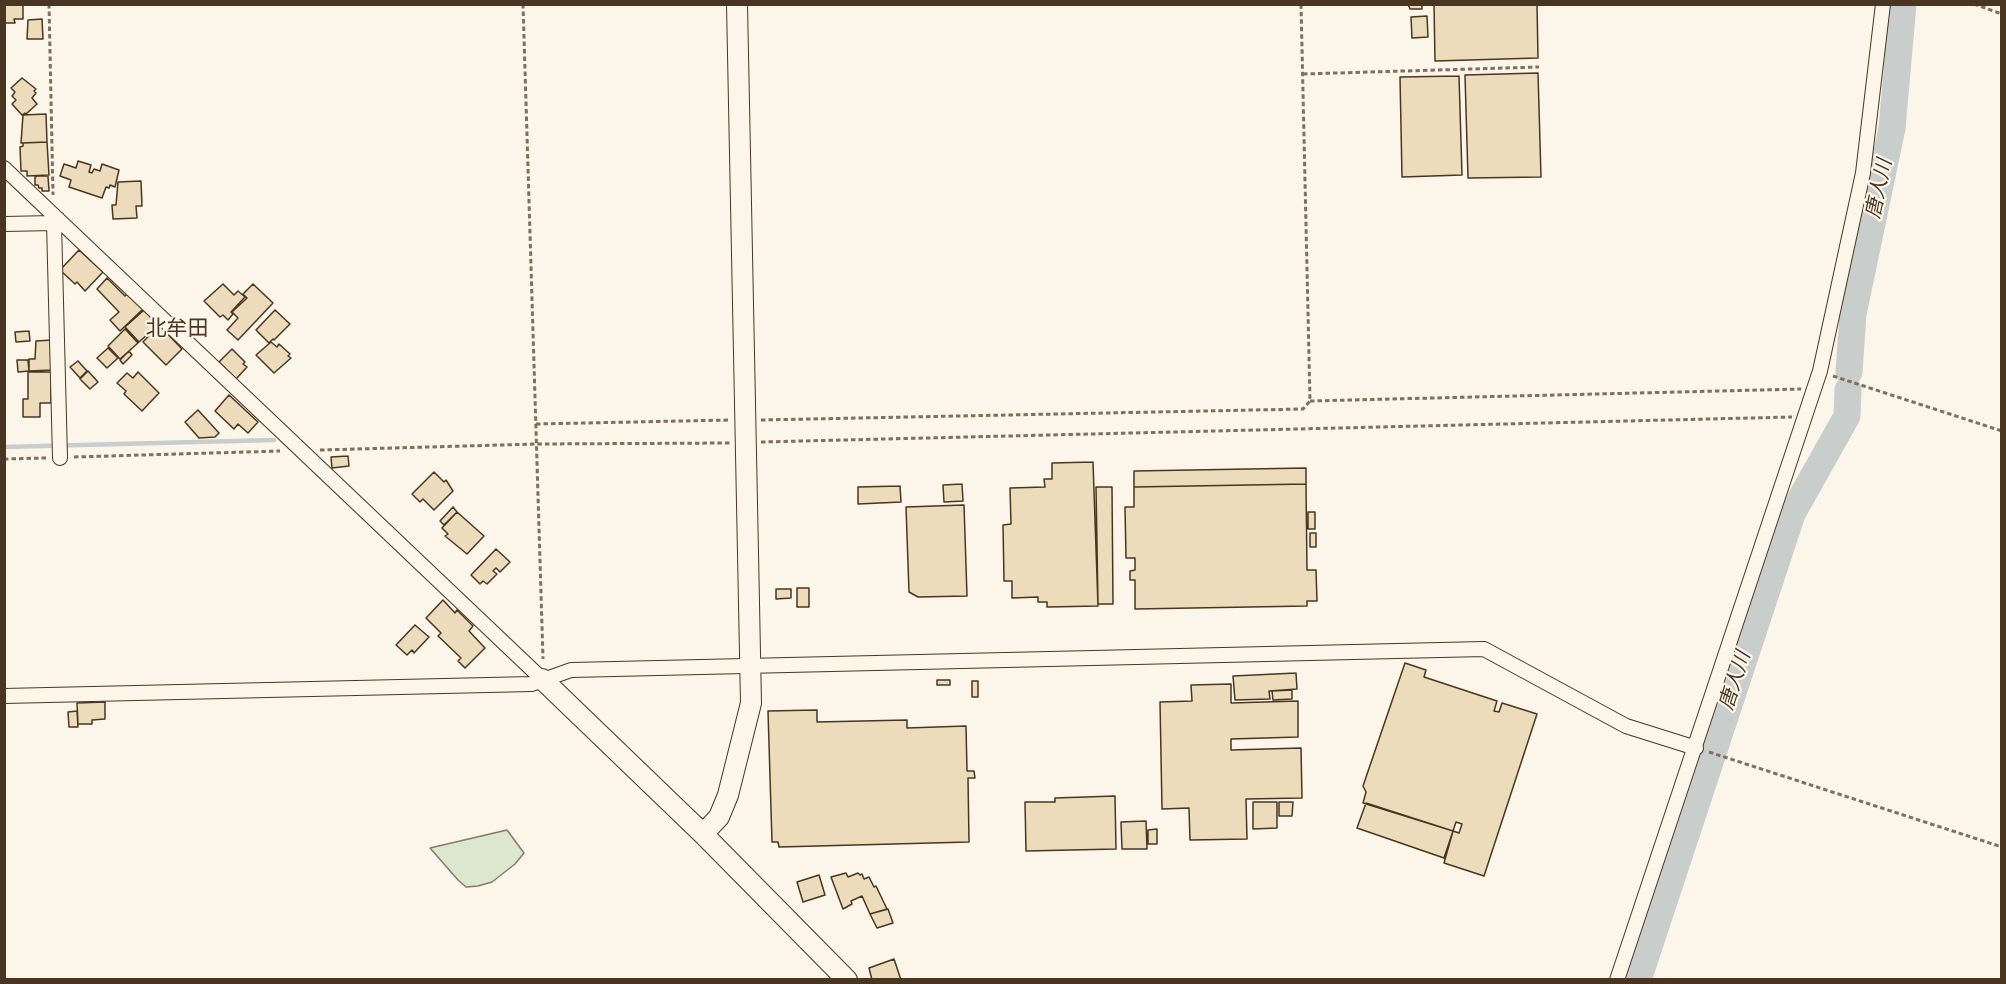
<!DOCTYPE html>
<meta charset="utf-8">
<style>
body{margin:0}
#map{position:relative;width:2006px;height:984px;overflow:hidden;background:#fbf6e9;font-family:"Sofia Sans Condensed",sans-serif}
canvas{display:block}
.frame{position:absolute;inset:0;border:6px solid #4a3520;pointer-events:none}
</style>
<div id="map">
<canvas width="2006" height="984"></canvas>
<div class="frame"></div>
</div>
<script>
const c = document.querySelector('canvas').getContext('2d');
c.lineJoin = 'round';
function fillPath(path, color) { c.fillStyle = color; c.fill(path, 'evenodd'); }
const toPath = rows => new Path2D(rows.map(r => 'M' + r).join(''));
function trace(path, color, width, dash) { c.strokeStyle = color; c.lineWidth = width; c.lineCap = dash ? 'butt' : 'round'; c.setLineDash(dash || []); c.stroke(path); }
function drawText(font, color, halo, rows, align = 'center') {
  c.font = font + ' "Sofia Sans Condensed","Noto Sans JP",sans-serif'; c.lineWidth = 4.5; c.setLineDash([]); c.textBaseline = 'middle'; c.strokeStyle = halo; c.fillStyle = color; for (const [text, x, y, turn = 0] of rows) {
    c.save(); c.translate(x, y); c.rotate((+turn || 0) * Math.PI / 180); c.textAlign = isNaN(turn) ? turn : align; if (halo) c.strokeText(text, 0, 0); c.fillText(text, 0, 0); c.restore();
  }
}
const green = toPath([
 [507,830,524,853,515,864,492,882,478,886,466,887,458,880,430,848,507,830]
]);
const stream = toPath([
 [4,447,274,440]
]);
const river = toPath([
 [1849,372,1853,314,1892,128,1903,4],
 [1638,980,1792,514,1847,416,1848,390]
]);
const building = toPath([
 [4,4,23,4,23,19,14,19,15,23,4,23,4,4],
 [1408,4,1426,4,1426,5,1422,5,1422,9,1410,9,1408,4],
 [1434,4,1537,4,1538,58,1435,61,1434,4],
 [1427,16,1428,37,1412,38,1411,17,1427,16],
 [42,19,43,39,27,39,28,20,42,19],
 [1538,73,1541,177,1468,178,1465,75,1538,73],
 [1459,76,1462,175,1402,177,1400,77,1459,76],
 [22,78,36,89,34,91,36,93,32,98,37,104,26,114,25,113,22,115,12,104,16,100,12,96,15,92,11,88,22,78],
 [46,114,47,142,21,143,23,115,46,114],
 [47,142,49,175,27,176,27,171,21,171,20,147,23,146,23,143,47,142],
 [78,161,91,165,89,172,92,173,94,169,100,171,102,164,119,170,115,187,110,185,109,188,106,187,102,198,69,187,71,180,60,176,64,164,76,168,78,161],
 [37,176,48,176,49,191,42,191,42,188,39,188,38,185,35,185,35,177,37,176],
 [141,181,142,206,136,206,137,218,113,219,112,205,116,205,118,182,141,181],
 [79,250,103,272,85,291,77,282,75,284,60,270,79,250],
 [107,278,125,296,128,293,143,309,120,331,110,320,119,312,97,289,107,278],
 [223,284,234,295,238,291,245,297,231,312,233,314,228,320,223,315,220,317,204,301,223,284],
 [253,284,273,303,238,340,227,330,238,318,232,312,247,298,243,294,253,284],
 [144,310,158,325,139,342,125,327,144,310],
 [275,310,290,324,274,340,273,339,269,343,256,330,275,310],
 [159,325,182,349,166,365,143,342,159,325],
 [125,329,138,343,120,359,108,346,125,329],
 [29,331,30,341,16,342,15,332,29,331],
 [52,340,53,370,29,371,29,359,35,359,36,341,52,340],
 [271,342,277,347,279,344,290,354,288,356,291,358,274,373,256,355,271,342],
 [108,348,118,358,107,368,97,358,108,348],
 [232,349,245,362,243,364,247,367,236,379,219,362,232,349],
 [129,351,132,355,123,364,120,360,129,351],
 [17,360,28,360,29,371,18,372,17,360],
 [78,361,87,371,80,378,70,367,78,361],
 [88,371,98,382,90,389,80,379,88,371],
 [28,372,51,372,51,375,53,375,54,388,51,388,51,403,40,403,40,417,23,417,23,399,28,399,28,372],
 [138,372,159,393,142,411,124,394,126,391,117,383,127,373,133,378,138,372],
 [229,395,258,422,248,433,238,424,234,429,215,411,229,395],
 [198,410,219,433,215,437,199,438,185,422,198,410],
 [348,456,349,466,332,468,331,457,348,456],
 [1093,462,1098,606,1047,607,1047,602,1038,602,1038,597,1012,598,1012,581,1004,581,1003,525,1011,524,1010,488,1045,487,1044,479,1052,479,1052,463,1093,462],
 [1306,468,1306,484,1134,487,1134,471,1306,468],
 [434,472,444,482,446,480,453,491,434,510,423,499,420,502,412,494,434,472],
 [962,484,963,501,944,502,943,485,962,484],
 [1306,484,1307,570,1316,570,1317,601,1307,601,1307,606,1135,609,1135,580,1130,580,1130,571,1135,570,1135,558,1126,558,1125,507,1134,507,1134,487,1306,484],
 [900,486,901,502,858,504,858,487,900,486],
 [1096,487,1112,487,1113,604,1098,604,1096,487],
 [964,505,967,596,918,597,909,592,906,507,964,505],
 [453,507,457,512,444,525,440,521,453,507],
 [457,512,484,536,467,554,445,536,448,534,442,528,457,512],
 [1308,512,1315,512,1315,529,1308,529,1308,512],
 [1310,533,1316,533,1316,547,1310,547,1310,533],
 [496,549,510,562,500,572,496,568,493,571,497,574,487,584,483,581,480,584,471,575,496,549],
 [797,588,809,588,809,607,797,607,797,588],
 [776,589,791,589,791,598,776,599,776,589],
 [443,600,455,613,457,610,473,626,469,631,485,648,465,668,458,661,461,658,438,636,441,633,426,618,443,600],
 [415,625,429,637,414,653,412,650,407,655,396,645,415,625],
 [1405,663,1426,670,1424,677,1497,701,1494,711,1499,712,1502,703,1537,714,1484,876,1444,863,1453,831,1459,833,1462,824,1456,822,1453,831,1363,803,1366,792,1363,786,1405,663],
 [1296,673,1297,689,1269,691,1270,699,1235,700,1233,676,1296,673],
 [937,680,950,680,950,685,937,685,937,680],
 [972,681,978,681,978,697,972,697,972,681],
 [1231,684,1231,703,1298,701,1298,737,1231,739,1231,750,1301,748,1302,798,1246,799,1247,839,1190,840,1189,808,1162,809,1160,702,1192,701,1191,685,1231,684],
 [1292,690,1292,699,1273,700,1272,691,1292,690],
 [105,702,105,719,92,720,92,724,78,724,77,703,105,702],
 [817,710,817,722,907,720,907,728,966,726,967,771,974,771,975,778,968,778,969,842,779,847,778,842,772,842,768,711,817,710],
 [77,711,78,727,69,727,68,712,77,711],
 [1115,796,1116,849,1026,851,1025,802,1055,802,1055,798,1115,796],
 [1253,802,1277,802,1277,828,1253,829,1253,802],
 [1279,802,1293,802,1292,816,1279,816,1279,802],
 [1366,803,1453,831,1444,858,1357,828,1366,803],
 [1146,821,1147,849,1122,849,1121,822,1146,821],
 [1157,829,1157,844,1148,844,1148,830,1157,829],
 [846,873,848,877,858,873,860,875,862,874,864,879,869,877,874,887,876,886,887,909,870,914,862,896,851,901,852,904,843,909,831,877,846,873],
 [819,875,825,895,803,902,797,882,819,875],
 [888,909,893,923,877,928,870,914,888,909],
 [894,959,901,980,872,980,869,968,894,959]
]);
const path = toPath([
 [49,4,53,195],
 [523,4,543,659],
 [1974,4,2002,14],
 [1303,74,1539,67],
 [1833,376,2002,431],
 [1310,401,1801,389],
 [761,420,1303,409,1310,401,1301,4],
 [536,424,730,420],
 [761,442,1792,417],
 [320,450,537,444,730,443],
 [74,457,280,451],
 [4,459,46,458],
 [1709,752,2002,847]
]);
const street = toPath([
 [4,168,542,679],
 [58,219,54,223,60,458],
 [4,224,54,223],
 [4,696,532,684,571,670,1484,649,1626,726,1696,748],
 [1617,980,1820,371,1863,173,1883,4]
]);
const secondary = toPath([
 [542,679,703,834,847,980],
 [703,834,719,817,728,795,751,703,737,4]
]);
const waterNames = [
 ["唐人川",1880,189,-78],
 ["唐人川",1736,681,-72]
];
const quarterNames = [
 ["北牟田",177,330]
];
fillPath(green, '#dce7d0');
trace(green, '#887966', 1.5);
trace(stream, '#c9cecd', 4.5);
trace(river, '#c9cecd', 27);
fillPath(building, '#ecdcbc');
trace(building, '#4a3520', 1.5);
trace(street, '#4a3520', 16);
trace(secondary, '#4a3520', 22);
trace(path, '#7f6f5c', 3, [4.5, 3]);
trace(street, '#fbf6e9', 14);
trace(secondary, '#fbf6e9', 20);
drawText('italic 20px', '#4a3520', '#fbf6e9', waterNames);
drawText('21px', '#4a3520', '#fbf6e9', quarterNames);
</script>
